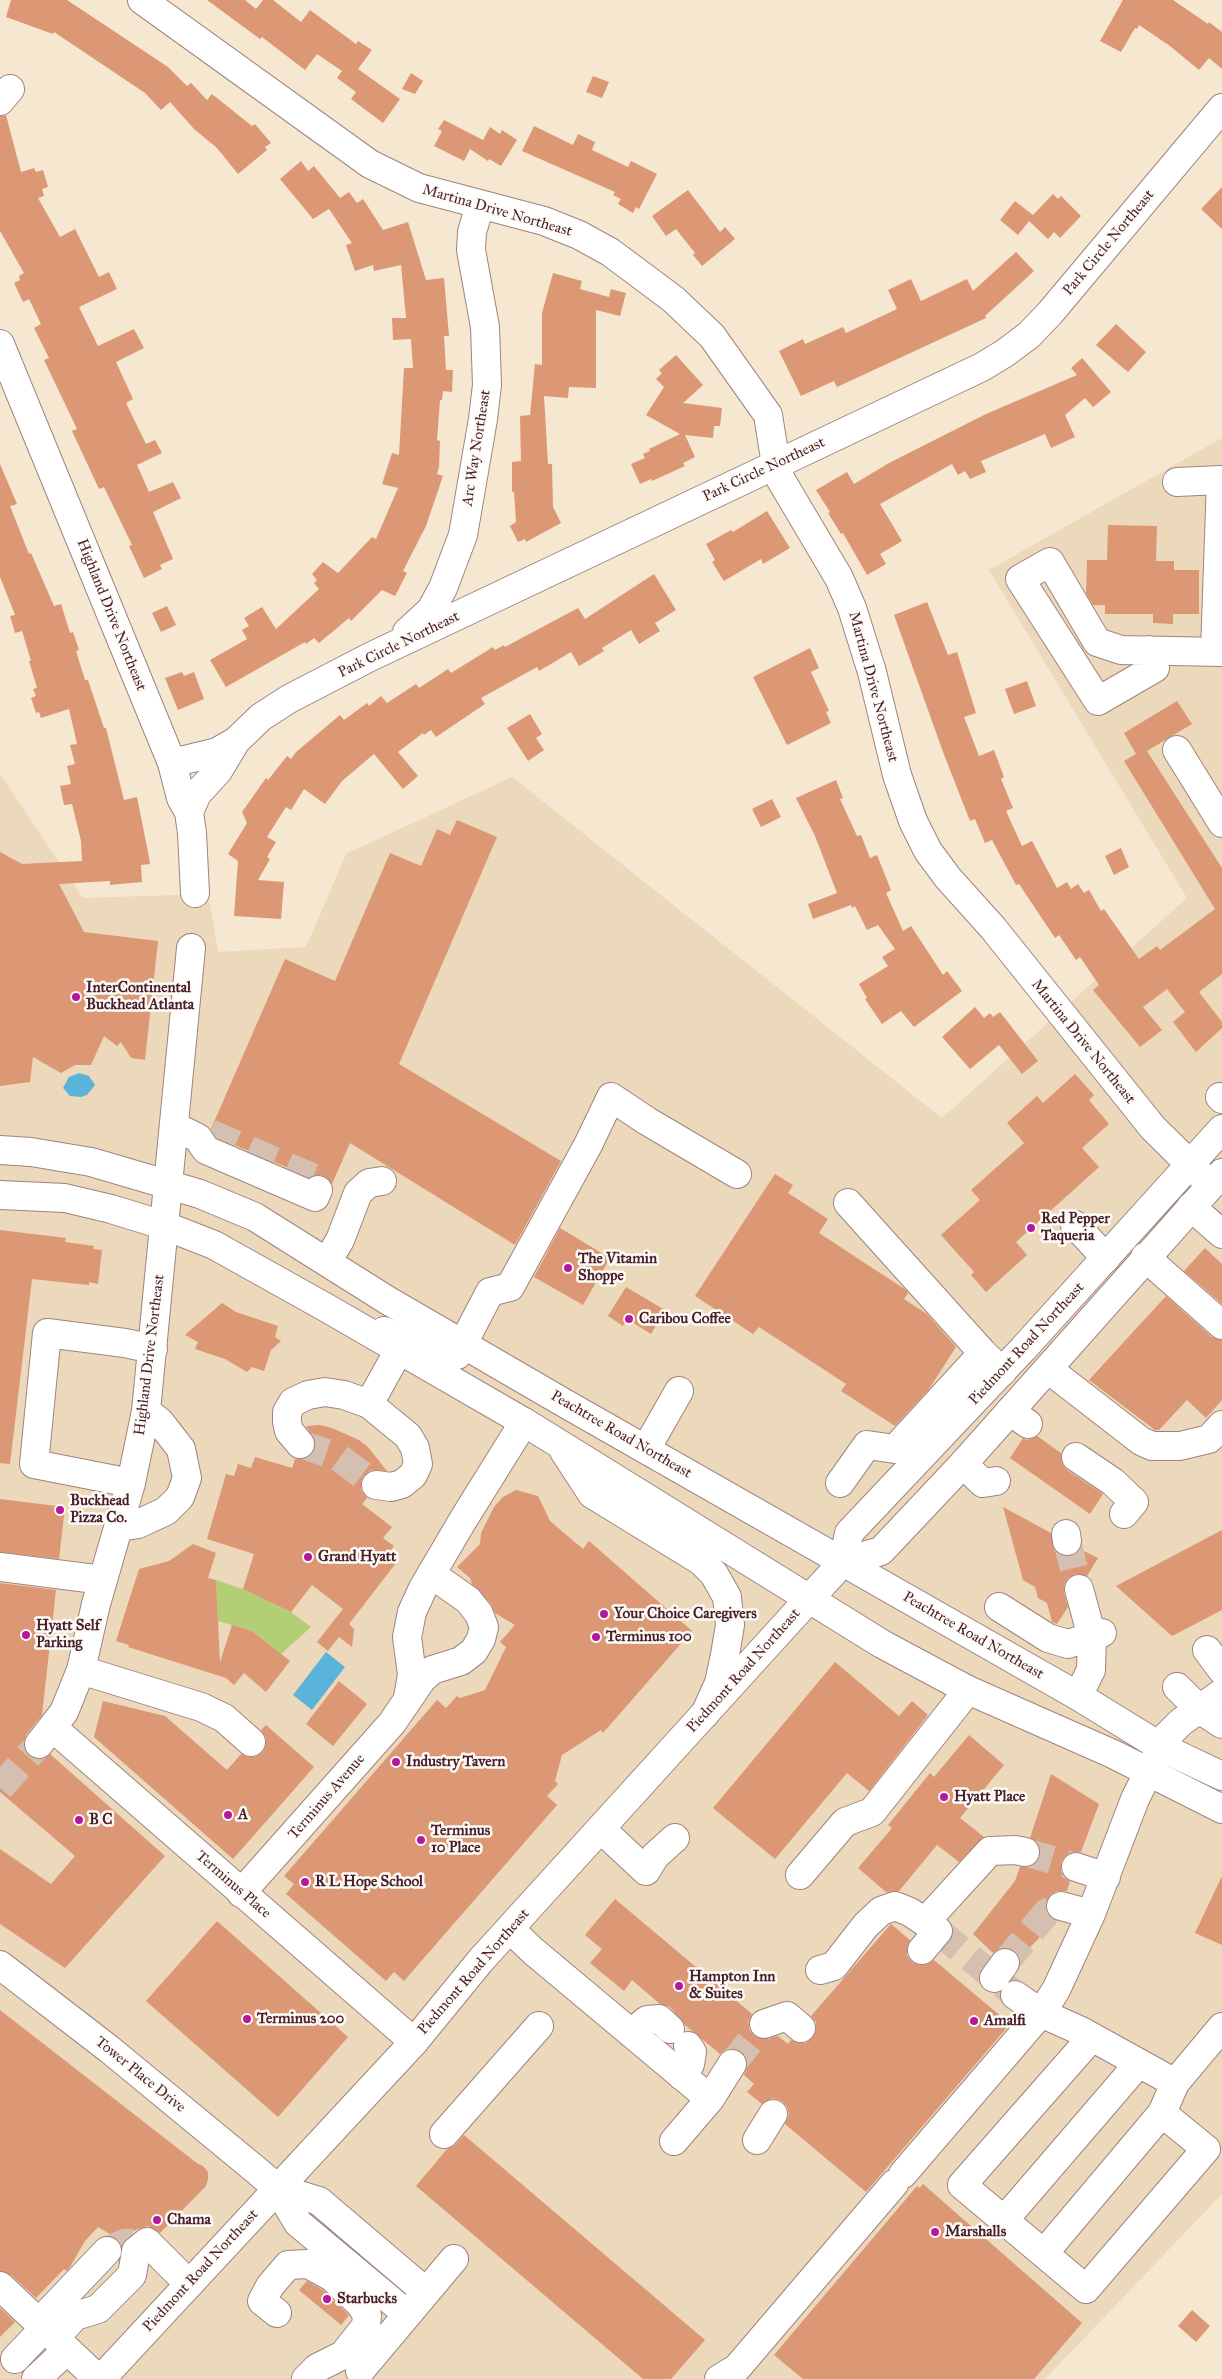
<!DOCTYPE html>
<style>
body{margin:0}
canvas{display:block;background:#f6e7d1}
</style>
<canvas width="1222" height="2379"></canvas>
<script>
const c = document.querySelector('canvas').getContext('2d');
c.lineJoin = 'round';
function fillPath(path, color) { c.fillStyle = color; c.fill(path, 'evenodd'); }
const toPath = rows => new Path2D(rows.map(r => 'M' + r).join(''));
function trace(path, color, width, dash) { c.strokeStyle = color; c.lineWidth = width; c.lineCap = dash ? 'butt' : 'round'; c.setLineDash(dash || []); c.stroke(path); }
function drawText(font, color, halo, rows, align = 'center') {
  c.font = font + ' "IM FELL Great Primer",serif'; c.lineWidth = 5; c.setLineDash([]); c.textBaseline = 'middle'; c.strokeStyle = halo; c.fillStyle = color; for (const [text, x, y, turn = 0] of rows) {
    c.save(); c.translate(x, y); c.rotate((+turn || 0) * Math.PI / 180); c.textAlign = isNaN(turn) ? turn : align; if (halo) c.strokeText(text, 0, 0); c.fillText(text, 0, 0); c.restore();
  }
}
const built = toPath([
 [1222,438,1222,2194,1045,2379,0,2379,0,774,83,898,208,894,218,952,306,947,346,854,512,777,942,1118,1187,898,989,570]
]);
const green = toPath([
 [216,1580,243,1589,291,1612,311,1627,281,1654,252,1631,218,1621]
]);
const water = toPath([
 [79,1073,89,1076,95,1085,87,1095,81,1097,70,1096,63,1088,69,1077],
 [326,1652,345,1667,312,1710,293,1695]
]);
const building = toPath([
 [11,0,67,0,168,67,187,86,191,83,207,100,212,94,252,126,255,124,271,143,265,147,267,150,238,174,217,148,194,129,170,102,161,110,145,93,54,32,53,34,6,17],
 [207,0,245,0,256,9,263,0,273,0,301,22,310,10,356,44,358,41,372,50,358,69,400,99,383,123,351,99,356,92,337,78,342,71,317,54,305,70,262,37,260,39],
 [1123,0,1173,0,1208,24,1209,22,1222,32,1222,69,1209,58,1199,70,1170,46,1139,25,1137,29,1135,28,1121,52,1100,41],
 [411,73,423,81,415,94,402,89],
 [593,76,609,82,602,98,586,92],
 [6,115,21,172,34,168,36,172,43,170,48,187,42,189,44,196,38,198,60,237,75,229,99,277,109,272,117,289,79,307,98,346,134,329,144,348,116,362,133,399,126,403,146,444,155,440,162,453,137,465,149,492,173,482,181,498,153,512,173,559,160,565,162,569,144,578,129,546,132,545,104,487,99,489,72,431,77,429,44,360,49,358,34,328,41,324,29,299,23,302,14,283,20,280,19,276,24,273,0,231,0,116],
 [444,120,483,140,490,127,500,134,502,130,517,140,501,166,489,159,488,161,470,149,464,161,434,146,442,131,438,129],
 [534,126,573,145,578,134,595,142,592,150,628,167,631,161,657,174,639,209,636,207,633,213,618,204,621,199,613,195,615,192,522,151],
 [301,161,308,171,314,166,340,198,349,192,357,203,363,199,383,230,408,222,426,280,444,278,449,336,444,336,446,370,453,370,452,392,443,391,442,400,440,400,437,440,440,441,439,467,437,474,443,476,426,526,403,571,407,573,395,596,382,590,351,621,349,618,319,643,314,638,306,644,305,642,226,687,210,660,247,639,242,630,249,626,244,618,262,607,276,629,319,589,314,583,317,580,312,574,323,562,338,573,372,537,376,539,398,488,382,484,392,453,399,455,404,368,413,368,411,339,393,340,392,318,406,318,401,265,374,271,373,265,355,271,346,245,352,243,329,209,313,219,280,179],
 [1222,187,1222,229,1201,209],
 [688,190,720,232,725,227,735,239,702,266,693,255,695,253,676,229,666,236,652,216],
 [1053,194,1058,199,1061,196,1081,216,1060,238,1054,232,1048,239,1029,221,1018,235,1000,220,1015,201,1033,215],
 [1016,252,1034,271,985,316,986,318,837,387,834,381,801,396,779,351,803,339,805,344,843,327,846,333,897,309,888,290,911,279,921,301,967,279,973,291],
 [553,273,582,281,580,289,609,297,611,289,626,293,620,316,596,310,596,388,569,387,568,398,544,396,548,464,552,464,553,507,561,523,526,542,525,539,518,542,510,526,516,522,514,492,512,492,512,462,521,461,520,416,530,415,535,364,542,365,542,313],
 [1116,324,1146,352,1128,372,1096,345],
 [676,355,703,385,683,403,722,408,720,426,714,426,713,438,685,435,695,457,683,463,685,466,652,481,651,479,640,484,631,464,645,458,643,454,650,451,649,449,680,434,646,415,664,387,656,379,662,373,659,370],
 [1082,358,1111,392,1093,407,1085,398,1065,415,1075,437,1051,448,1045,434,981,461,986,472,970,479,965,471,958,475,952,464,880,504,902,541,880,554,886,564,867,575,843,533,841,534,828,513,830,512,816,490,847,472,854,484,889,463,986,414,1077,375,1071,368],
 [0,464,17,504,10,506,29,554,31,553,54,606,61,604,70,633,73,632,79,650,76,651,85,680,88,680,104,728,106,728,124,800,137,797,148,852,150,864,141,865,142,882,110,885,110,881,59,884,84,932,158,941,145,1060,131,1058,121,1042,117,1046,104,1036,91,1065,75,1065,61,1073,33,1057,30,1082,0,1086,0,852,22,864,82,861,81,841,72,804,64,805,60,786,71,784,67,766,75,764,70,745,77,744,69,709,41,718,39,712,36,713,31,698,36,696,33,689,37,688,29,661,31,661,22,631,15,633,10,616,15,615,0,577],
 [767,511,790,548,763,564,761,559,724,581,712,562,715,560,706,544,731,530,733,532],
 [1108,525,1157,526,1156,561,1174,561,1174,570,1199,570,1199,614,1173,614,1173,624,1153,623,1153,614,1105,614,1105,605,1093,605,1086,593,1087,560,1107,560],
 [654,574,676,610,655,623,660,631,639,644,631,630,602,648,604,651,579,666,571,652,539,671,537,667,481,698,485,704,436,737,431,730,424,735,423,733,398,752,418,776,403,789,374,754,342,781,325,804,304,789,291,810,286,807,267,837,276,842,267,857,270,859,258,880,284,882,281,919,234,916,238,861,228,854,247,823,242,812,266,778,268,780,287,756,291,759,296,752,340,715,344,720,367,703,369,706,381,696,387,703,416,684,419,688,448,669,451,673,493,647,495,650,504,645,505,647,578,608,585,619],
 [927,602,948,655,957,652,976,713,964,717,979,756,994,750,1004,777,1001,779,1013,808,1006,811,1022,846,1032,841,1057,888,1067,882,1071,889,1078,884,1084,893,1089,890,1101,911,1104,909,1139,959,1157,946,1160,950,1215,909,1124,761,1136,754,1124,733,1177,701,1192,724,1147,751,1222,868,1222,974,1199,992,1222,1022,1222,1028,1196,1052,1173,1022,1185,1012,1167,989,1143,1007,1162,1030,1140,1047,1093,990,1099,985,1080,957,1076,960,1059,935,1055,938,1019,884,1016,885,992,840,985,843,975,819,970,821,943,752,894,615],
 [167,606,176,625,161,632,152,613],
 [810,648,819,668,811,672,829,711,826,712,831,723,787,745,753,677],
 [182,672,184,676,194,672,204,699,178,710,165,678],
 [1027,681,1036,706,1014,714,1005,689],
 [530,714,542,734,536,738,544,750,528,761,507,728],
 [836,780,843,798,840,799,857,836,861,835,870,858,877,855,891,890,886,893,903,931,911,926,943,975,947,971,962,991,914,1027,901,1011,882,1024,865,999,867,998,859,984,888,966,882,957,895,949,878,925,867,930,855,906,852,908,851,905,813,919,808,904,837,893,815,836,796,798],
 [772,799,781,817,761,827,752,809],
 [457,820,497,837,399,1064,561,1161,515,1245,350,1143,332,1184,324,1176,316,1175,309,1177,216,1137,211,1129,285,959,335,981,390,853,421,866,437,829,450,835],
 [1121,848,1129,867,1114,875,1105,856],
 [975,1007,984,1018,990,1013,993,1017,1000,1012,1038,1061,1022,1074,999,1045,970,1069,942,1037],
 [1075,1074,1094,1095,1089,1100,1109,1124,1082,1148,1099,1167,1016,1242,1027,1255,986,1292,971,1275,974,1272,941,1235,980,1200,971,1190,1024,1143,1007,1123,1037,1096,1043,1103],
 [775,1174,793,1185,788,1193,828,1219,819,1233,906,1290,908,1293,904,1299,927,1314,956,1347,929,1389,895,1426,841,1391,846,1384,759,1327,753,1334,695,1296],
 [560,1228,610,1258,583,1305,534,1277],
 [0,1230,66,1238,65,1242,94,1246,93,1249,102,1250,98,1284,89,1282,89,1285,32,1279,10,1464,0,1463],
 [1205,1248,1222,1264,1222,1304,1184,1271],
 [626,1287,665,1310,651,1334,627,1319,623,1326,608,1316],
 [1166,1296,1212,1337,1222,1340,1222,1400,1206,1418,1187,1400,1159,1430,1155,1430,1089,1380],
 [222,1303,236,1312,278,1326,275,1337,281,1341,271,1350,264,1371,252,1367,247,1372,225,1359,195,1349,198,1342,185,1335],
 [320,1425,332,1428,359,1440,368,1447,387,1471,371,1470,363,1476,361,1482,361,1490,367,1498,362,1504,392,1527,383,1538,394,1546,387,1556,396,1563,349,1624,354,1629,352,1647,339,1637,328,1651,317,1642,343,1609,312,1585,291,1612,243,1589,254,1554,207,1539,226,1474,234,1476,238,1464,251,1468,255,1457,292,1468,295,1459,302,1459,310,1456,315,1449,315,1441,306,1426],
 [1037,1436,1061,1453,1062,1463,1067,1470,1103,1494,1090,1514,1010,1458,1023,1438,1027,1440],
 [516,1490,538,1496,550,1521,583,1549,589,1541,692,1631,603,1733,601,1730,562,1755,555,1781,558,1784,547,1796,557,1805,404,1981,394,1972,386,1981,286,1894,294,1884,284,1876,437,1700,446,1708,457,1696,460,1698,485,1690,506,1647,500,1642,515,1625,495,1613,491,1604,472,1584,470,1578,457,1567,480,1544,481,1533,494,1507,503,1497],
 [0,1499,65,1507,59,1559,0,1552],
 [1003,1507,1051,1533,1054,1550,1061,1555,1070,1556,1080,1549,1098,1558,1087,1576,1075,1574,1068,1578,1064,1585,1064,1593,1068,1607,1057,1624,1052,1622,1047,1603,1038,1598,1035,1587,1023,1580],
 [1222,1530,1222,1610,1172,1636,1116,1586],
 [193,1544,216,1553,208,1578,216,1580,220,1662,232,1625,252,1631,290,1661,266,1692,244,1673,234,1685,226,1678,128,1647,129,1645,116,1641,139,1569,169,1561],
 [0,1583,56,1590,42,1715,26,1735,24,1742,25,1750,30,1757,36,1759,44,1759,50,1754,165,1856,65,1968,0,1924,0,1849,51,1884,75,1856,0,1792],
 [835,1662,899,1716,912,1701,928,1715,869,1791,847,1773,775,1859,713,1808],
 [339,1681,367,1704,333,1746,306,1724],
 [103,1701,165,1716,227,1770,241,1754,248,1757,255,1757,263,1752,266,1745,266,1738,261,1730,266,1725,314,1767,233,1859,94,1737],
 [969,1735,1004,1765,960,1818,984,1837,959,1862,937,1845,899,1891,886,1892,858,1868,892,1828,888,1825,930,1773,934,1777],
 [1051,1774,1099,1804,1081,1852,1072,1852,1065,1856,1061,1862,1061,1871,1064,1877,1070,1881,1067,1891,1056,1891,1050,1895,1046,1902,1046,1911,1050,1917,1056,1920,1020,1958,1015,1951,1007,1948,999,1949,993,1953,973,1934,1015,1881,1020,1867,1030,1867,1037,1862,1040,1856,1040,1847,1030,1838],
 [1222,1876,1222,1945,1195,1933],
 [615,1899,752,2014,749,2021,749,2029,753,2035,761,2039,778,2036,788,2044,791,2040,799,2043,806,2043,812,2038,816,2030,816,2022,811,2016,891,1924,910,1940,907,1948,907,1955,912,1962,920,1965,928,1964,934,1960,1010,2024,866,2192,785,2124,789,2114,787,2107,782,2101,773,2098,762,2104,747,2092,754,2084,744,2075,748,2064,746,2056,741,2051,732,2048,725,2050,720,2054,685,2025,670,2007,660,2004,632,1980,624,1991,590,1963,602,1949,585,1935],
 [217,1921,348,2037,278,2117,146,2001],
 [0,2010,198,2164,203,2166,208,2172,208,2179,206,2186,160,2233,148,2226,120,2235,110,2234,98,2227,85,2241,70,2267,67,2271,64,2269,36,2298,11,2275,0,2271],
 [464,2135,705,2340,671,2379,643,2379,416,2186,447,2149,455,2145],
 [923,2184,1082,2323,1034,2379,803,2379,774,2355,917,2186,920,2188],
 [307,2281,323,2290,349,2315,341,2325,299,2290],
 [0,2308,15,2322,0,2337],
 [1192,2310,1210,2326,1196,2342,1178,2326]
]);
const minorTunnel = toPath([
 [210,1133,321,1181,318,1190],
 [300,1444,338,1457,376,1485],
 [1067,1541,1079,1589],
 [0,1788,39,1744],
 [1025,1852,1076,1867],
 [938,1931,1012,1992],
 [1005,1963,1047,1912,1061,1906],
 [732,2064,764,2024],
 [107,2251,124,2243,147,2242]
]);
const minor = toPath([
 [142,0,370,164,419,188,544,221,579,235,610,252,673,299,712,336,768,415,776,465,781,480,839,578,852,608,872,672,897,775,913,821,928,851,948,878,993,928,1153,1128,1211,1185],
 [0,101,10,89],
 [0,344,172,763,181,798,189,812,192,833,195,893],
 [1177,482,1221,480,1215,651],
 [407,632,431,610,443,588,463,535,483,419,487,385,485,327,471,250,472,232,480,205],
 [1149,650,1155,668,1098,701,1020,579,1050,562,1097,642,1121,650,1222,652],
 [1177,750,1222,823],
 [172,763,217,752,236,741],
 [189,812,197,794,218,771,236,741,261,717,289,699,370,657,982,367,1005,353,1029,335,1050,313,1222,108],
 [1220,1097,1222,1099],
 [174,1126,198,1138,206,1150,315,1197,318,1190],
 [848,1203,983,1353,1002,1372],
 [1191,1207,1222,1234],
 [1075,1225,1106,1258],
 [1145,1257,1222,1325],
 [327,1262,340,1240,358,1193,369,1183,382,1181],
 [384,1331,445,1356,457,1355,490,1292,510,1287,588,1145,611,1097,647,1121,737,1174],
 [1048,1369,1141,1441,1152,1446,1180,1446,1209,1439,1222,1425],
 [369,1404,399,1350],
 [1010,1411,1028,1424],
 [300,1444,289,1431,287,1422,287,1412,293,1402,308,1395,325,1392,344,1395,369,1404,408,1436,415,1448,418,1464,413,1475,402,1484,391,1487,376,1485],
 [646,1449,679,1391],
 [1076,1457,1113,1482,1134,1502,1124,1514],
 [963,1464,983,1483,996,1481],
 [131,1483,34,1464,47,1333,125,1343,153,1349],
 [840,1483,867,1445,895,1449,983,1353],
 [120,1527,138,1524,166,1511,180,1497,187,1478,181,1449,160,1422,146,1411],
 [1066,1534,1067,1541],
 [0,1567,103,1580],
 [999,1607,1048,1638,1068,1644,1102,1633],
 [1207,1650,1222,1670],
 [81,1670,201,1707,224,1718,251,1742],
 [1177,1687,1199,1709,1222,1724],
 [1078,1696,1091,1670,1092,1637,1079,1589],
 [408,1697,412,1675,407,1637,412,1612,423,1588,463,1520,524,1422],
 [53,1728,414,2042],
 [39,1744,64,1712,81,1670,96,1604,131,1483,146,1411,191,948],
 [601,1829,646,1871,655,1856,675,1838],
 [1076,1867,1106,1877],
 [800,1875,845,1822,872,1812,968,1690],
 [241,1893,392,1723,422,1679,432,1670,461,1661,474,1651,481,1639,484,1627,479,1614,468,1600,431,1574],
 [1061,1906,1091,1914],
 [925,1922,990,1851,1015,1850,1025,1852],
 [510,1929,533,1951,710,2099],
 [0,1965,109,2049,256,2170,277,2188,298,2223,407,2314],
 [820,1970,834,1966,866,1925,881,1911,895,1906,910,1912,938,1931,922,1950],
 [994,1978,1005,1963],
 [1015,1995,1041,2013,1081,2031,1175,2083],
 [764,2024,787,2016,801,2028],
 [631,2033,647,2020,659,2019,670,2029],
 [1092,2037,962,2185,1086,2289,1206,2149,1162,2113,1175,2083,1222,2027],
 [682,2076,690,2064,692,2052,688,2046],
 [444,2134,539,2026],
 [757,2140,773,2114],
 [674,2141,710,2099,732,2064],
 [903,2174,1041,2013,1056,1990,1091,1914,1135,1799,1166,1737,1181,1722,1222,1693],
 [277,2188,319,2201,426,2292],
 [1005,2219,1139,2063],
 [1044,2253,1162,2113],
 [0,2286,98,2379],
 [277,2313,262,2301,270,2286,288,2265,308,2264,332,2277,361,2305,367,2315,366,2326,343,2355,317,2368,306,2379],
 [55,2338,75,2316,98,2309,132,2275,136,2251,147,2242,189,2284],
 [15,2359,53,2319,47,2314,107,2251],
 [360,2371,454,2259],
 [36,2379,67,2350],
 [719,2379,737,2368,894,2184]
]);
const major = toPath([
 [843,1562,849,1533,1023,1349,1222,1129],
 [101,2379,414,2042,481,1960,809,1599,843,1562,881,1551,963,1464,1222,1173]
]);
const highway = toPath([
 [0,1150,31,1152,91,1162,200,1194,255,1217,387,1300,566,1404,1078,1696,1161,1747,1222,1776],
 [0,1195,65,1198,111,1209,163,1225,214,1245,325,1307,524,1422,882,1644,968,1690,1113,1754,1222,1809],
 [564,1451,592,1494,701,1561,714,1574,727,1597,730,1625,725,1655,719,1683,705,1714]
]);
const markers = [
 [76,997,5,"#b5179e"],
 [1031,1228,5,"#b5179e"],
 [568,1268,5,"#b5179e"],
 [629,1319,5,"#b5179e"],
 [60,1510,5,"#b5179e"],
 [308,1557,5,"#b5179e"],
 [604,1614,5,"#b5179e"],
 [26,1635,5,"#b5179e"],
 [596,1637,5,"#b5179e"],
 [396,1762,5,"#b5179e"],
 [944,1797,5,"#b5179e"],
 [228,1815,5,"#b5179e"],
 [79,1820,5,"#b5179e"],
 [421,1840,5,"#b5179e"],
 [305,1882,5,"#b5179e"],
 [679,1986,5,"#b5179e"],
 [247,2019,5,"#b5179e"],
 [974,2021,5,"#b5179e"],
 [157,2220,5,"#b5179e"],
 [935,2232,5,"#b5179e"],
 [327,2299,5,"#b5179e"]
];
const streetNames = [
 ["Martina Drive Northeast",497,211,16],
 ["Park Circle Northeast",1109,243,-50],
 ["Arc Way Northeast",477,448,-81],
 ["Park Circle Northeast",764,470,-25],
 ["Highland Drive Northeast",111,615,68],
 ["Park Circle Northeast",399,645,-26],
 ["Martina Drive Northeast",873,687,75],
 ["Martina Drive Northeast",1083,1042,51],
 ["Piedmont Road Northeast",1027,1344,-47],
 ["Highland Drive Northeast",150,1355,-83],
 ["Peachtree Road Northeast",621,1435,30],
 ["Peachtree Road Northeast",973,1636,30],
 ["Piedmont Road Northeast",744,1671,-48],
 ["Terminus Avenue",327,1797,-49],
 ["Terminus Place",233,1885,41],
 ["Piedmont Road Northeast",474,1972,-49],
 ["Tower Place Drive",140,2075,39],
 ["Piedmont Road Northeast",201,2271,-47]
];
const poiNames = [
 ["InterContinental",86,988],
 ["Buckhead Atlanta",86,1005],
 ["Red Pepper",1041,1219],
 ["Taqueria",1041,1236],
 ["The Vitamin",578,1259],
 ["Shoppe",578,1276],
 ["Caribou Coffee",639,1319],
 ["Buckhead",70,1501],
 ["Pizza Co.",70,1518],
 ["Grand Hyatt",318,1557],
 ["Your Choice Caregivers",614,1614],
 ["Hyatt Self",36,1626],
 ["Parking",36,1643],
 ["Terminus 100",606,1637],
 ["Industry Tavern",406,1762],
 ["Hyatt Place",954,1797],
 ["A",238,1815],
 ["B C",89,1820],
 ["Terminus",431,1831],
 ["10 Place",431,1848],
 ["R L Hope School",315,1882],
 ["Hampton Inn",689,1977],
 ["& Suites",689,1994],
 ["Terminus 200",257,2019],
 ["Amalfi",984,2021],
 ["Chama",167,2220],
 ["Marshalls",945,2232],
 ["Starbucks",337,2299]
];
fillPath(built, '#ecd8ba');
fillPath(green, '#b2cf75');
fillPath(water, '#5cb3d9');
fillPath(building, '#dc9775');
trace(minorTunnel, '#d4bfb0', 28, [28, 14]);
trace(minor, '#a0837e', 30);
trace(major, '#a0837e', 30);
trace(highway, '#a0837e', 30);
trace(minor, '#fff', 28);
trace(major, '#fff', 28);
trace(highway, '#fff', 28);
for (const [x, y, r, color] of markers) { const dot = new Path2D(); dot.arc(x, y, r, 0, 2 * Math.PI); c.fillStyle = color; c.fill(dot); trace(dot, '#fdfcf7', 2); }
drawText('15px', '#4a1f2b', '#fdfcf7', streetNames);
drawText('bold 15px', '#4a1f2b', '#fdfcf7', poiNames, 'left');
</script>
